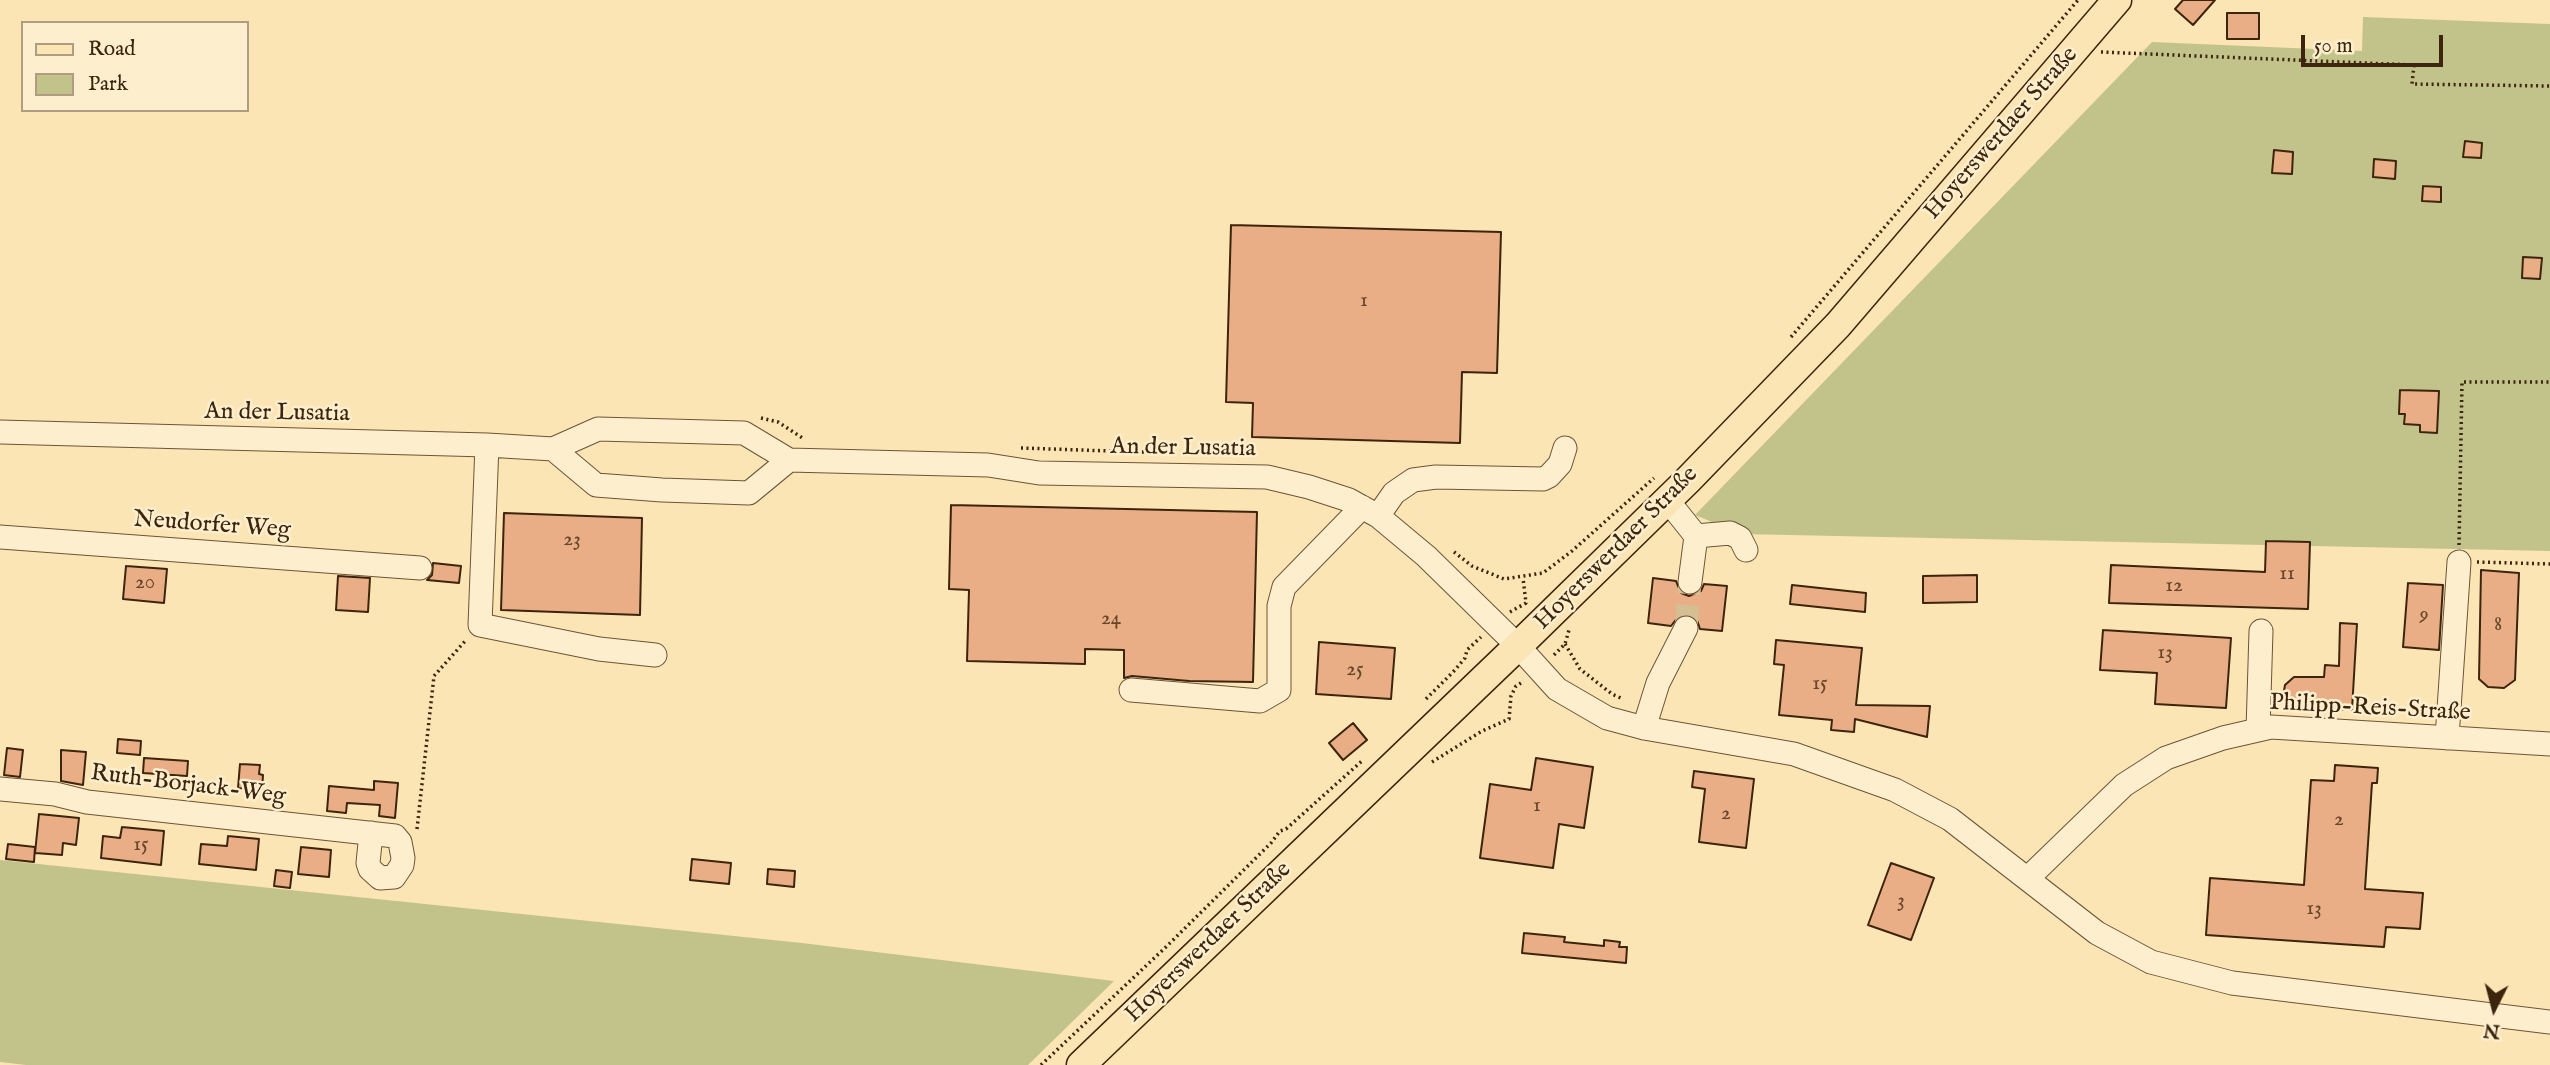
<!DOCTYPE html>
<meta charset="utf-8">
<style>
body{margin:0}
#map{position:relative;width:2550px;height:1065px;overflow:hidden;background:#fce5b4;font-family:"IM FELL English",serif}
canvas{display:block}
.legend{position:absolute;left:21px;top:21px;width:228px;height:91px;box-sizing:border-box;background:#fdeece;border:2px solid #b09d81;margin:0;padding:9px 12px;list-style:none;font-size:21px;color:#3c240d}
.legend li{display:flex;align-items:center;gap:14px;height:35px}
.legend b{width:35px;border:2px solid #b09d81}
.north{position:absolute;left:2459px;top:974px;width:70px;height:70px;-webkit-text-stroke:5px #fdeece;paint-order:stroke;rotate:186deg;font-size:19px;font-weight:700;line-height:28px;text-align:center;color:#3c240d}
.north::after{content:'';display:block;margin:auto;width:24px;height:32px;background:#3c240d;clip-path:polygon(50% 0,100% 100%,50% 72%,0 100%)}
.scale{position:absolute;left:2301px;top:35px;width:142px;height:32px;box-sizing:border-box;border:4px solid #3c240d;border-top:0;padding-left:9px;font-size:21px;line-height:24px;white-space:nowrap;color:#3c240d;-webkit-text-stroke:5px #fdeece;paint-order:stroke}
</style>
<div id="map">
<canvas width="2550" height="1065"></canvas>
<ul class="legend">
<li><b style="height:9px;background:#fce5b4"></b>Road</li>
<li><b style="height:19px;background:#c2c38b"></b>Park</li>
</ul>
<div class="north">N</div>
<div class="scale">50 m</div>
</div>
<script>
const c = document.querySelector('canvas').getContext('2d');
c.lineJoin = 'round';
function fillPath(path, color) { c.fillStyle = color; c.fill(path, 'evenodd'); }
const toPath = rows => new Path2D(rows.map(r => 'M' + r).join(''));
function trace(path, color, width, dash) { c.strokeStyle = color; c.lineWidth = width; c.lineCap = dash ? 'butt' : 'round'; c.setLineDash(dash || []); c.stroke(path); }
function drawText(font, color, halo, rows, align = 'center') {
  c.font = font + ' "IM FELL English",serif'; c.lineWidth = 5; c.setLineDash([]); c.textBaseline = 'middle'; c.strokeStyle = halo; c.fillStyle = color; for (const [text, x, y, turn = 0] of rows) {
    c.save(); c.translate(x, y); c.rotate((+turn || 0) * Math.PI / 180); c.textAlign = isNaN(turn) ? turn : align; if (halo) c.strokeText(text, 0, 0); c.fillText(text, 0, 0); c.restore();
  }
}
const green = toPath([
 [2363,17,2550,24,2550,551,1741,534,1695,515,2152,42,2362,51],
 [0,860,802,943,1114,981,1028,1065,26,1065,0,1062]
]);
const building = toPath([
 [2183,0,2215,0,2193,25,2175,9,2183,0],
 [2227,13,2259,13,2259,39,2227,39,2227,13],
 [2465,141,2482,143,2481,158,2463,157,2465,141],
 [2274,150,2293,152,2292,174,2272,173,2274,150],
 [2374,159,2396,161,2395,179,2373,177,2374,159],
 [2423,186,2441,187,2441,202,2422,201,2423,186],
 [1231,225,1501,232,1497,373,1462,372,1460,443,1252,437,1253,403,1226,402,1231,225],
 [2523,257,2542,258,2540,279,2522,278,2523,257],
 [2400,390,2439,391,2437,433,2420,432,2420,425,2404,424,2405,414,2399,414,2400,390],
 [951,505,1257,512,1253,682,1189,681,1132,676,1124,678,1124,650,1085,649,1085,664,967,661,969,590,949,589,951,505],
 [504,513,642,518,640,615,501,610,504,513],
 [2266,541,2310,542,2308,609,2109,603,2111,565,2265,572,2266,541],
 [433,563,461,566,459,583,427,580,432,575,433,563],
 [126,566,167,569,164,603,123,599,126,566],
 [2481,570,2519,573,2515,680,2504,688,2488,687,2479,679,2481,570],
 [1977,575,1977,602,1923,603,1923,576,1977,575],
 [338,576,370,578,368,612,336,610,338,576],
 [1653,578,1676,581,1681,593,1689,596,1701,591,1704,584,1727,586,1722,631,1700,629,1697,620,1686,614,1678,617,1671,626,1648,623,1653,578],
 [2408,583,2443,585,2439,650,2403,647,2408,583],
 [1792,585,1866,593,1865,612,1790,604,1792,585],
 [2340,623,2357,624,2352,710,2294,707,2283,697,2285,685,2294,677,2324,677,2325,665,2339,666,2340,623],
 [2103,630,2231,638,2226,708,2155,704,2157,673,2100,670,2103,630],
 [1776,640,1862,648,1856,705,1930,706,1927,737,1855,719,1854,732,1831,730,1832,720,1779,715,1784,665,1774,664,1776,640],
 [1319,642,1395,648,1391,699,1316,694,1319,642],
 [1353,723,1367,740,1343,760,1329,743,1353,723],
 [118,739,141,741,140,755,117,753,118,739],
 [7,748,23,750,20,777,4,775,7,748],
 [61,750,86,752,83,785,61,781,61,750],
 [144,758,188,761,187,776,143,773,144,758],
 [1536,758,1593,767,1584,828,1559,824,1553,868,1480,858,1490,784,1531,790,1536,758],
 [240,764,260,765,259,774,263,775,262,790,238,788,240,764],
 [2335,765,2378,768,2377,783,2372,783,2365,889,2423,893,2420,929,2386,927,2384,947,2206,935,2210,878,2304,885,2311,780,2334,781,2335,765],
 [1694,771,1754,779,1746,848,1699,842,1705,789,1692,787,1694,771],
 [374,781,398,783,395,818,379,816,380,805,347,803,346,813,327,811,329,786,374,790,374,781],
 [39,814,79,818,76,845,63,843,62,855,35,853,39,814],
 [122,827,164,831,161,865,101,858,103,836,120,838,122,827],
 [228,836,259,839,256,870,199,864,201,844,227,846,228,836],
 [8,844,35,847,34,862,6,859,8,844],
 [301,847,331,850,329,877,298,874,301,847],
 [692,859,731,863,729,884,690,880,692,859],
 [1891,863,1934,878,1911,940,1868,925,1891,863],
 [768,869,795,871,794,887,767,884,768,869],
 [276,870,292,872,290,888,274,886,276,870],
 [1524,933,1565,937,1564,942,1604,946,1604,940,1620,942,1619,947,1627,947,1626,963,1522,953,1524,933]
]);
const minorTunnel = toPath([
 [1686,628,1690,582]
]);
const path = toPath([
 [2101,52,2414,65,2412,84,2550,86],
 [1791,337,2078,0],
 [761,418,778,422,804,439],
 [1021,448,1171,453],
 [2459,545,2462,382,2550,382],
 [1454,552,1472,566,1504,579,1543,573,1572,551,1654,478],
 [2477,562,2550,564],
 [1510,612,1526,603,1523,578],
 [1565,644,1580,669,1612,694,1623,699],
 [1554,655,1565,644,1569,630],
 [1426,699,1455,670,1465,658,1467,650,1481,637],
 [1432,762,1482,731,1509,719,1511,696,1516,686,1524,681],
 [417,829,434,676,466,640],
 [1041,1065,1167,946,1271,843,1280,831,1286,829,1363,760]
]);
const minor = toPath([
 [0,432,487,445,553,449,598,429,744,433,789,460,988,465,1039,473,1267,477,1309,487,1349,500,1378,516,1426,556,1518,646,1557,689,1607,718,1644,728,1794,754,1895,790,1950,819,2097,933,2151,962,2232,983,2550,1022],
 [487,445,480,625,599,649,655,655],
 [553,449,596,485,662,490,749,493,789,460],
 [1668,501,1696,536,1690,582],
 [1378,516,1394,493,1413,480,1436,477,1543,479,1549,476,1560,464,1565,448],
 [1696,536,1730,533,1740,538,1746,550],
 [0,537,420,568],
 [1131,690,1260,701,1279,690,1279,606,1284,587,1362,507],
 [1644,728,1658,683,1686,628],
 [2258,730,2261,631],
 [2447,738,2459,562],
 [0,789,55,794,87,802,395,836,400,842,403,858,402,865,394,877,380,878,370,869,368,863,371,833],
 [2028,878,2124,785,2166,758,2223,738,2271,727,2550,744]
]);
const major = toPath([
 [1081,1065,1518,646,1687,481,1838,325,2117,0]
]);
const numberNames = [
 ["1",1364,302],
 ["23",572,541],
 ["11",2287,575],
 ["20",145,584],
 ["12",2174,587],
 ["9",2424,616],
 ["24",1111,620],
 ["8",2498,626],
 ["13",2165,654],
 ["25",1355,671],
 ["15",1820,685],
 ["1",1537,807],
 ["2",1726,815],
 ["2",2339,821],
 ["15",141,846],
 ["3",1901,902],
 ["13",2314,910]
];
const streetNames = [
 ["Hoyerswerdaer Straße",2002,134,-49],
 ["An der Lusatia",277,414,1],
 ["An der Lusatia",1183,449,1],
 ["Neudorfer Weg",212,526,4],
 ["Hoyerswerdaer Straße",1617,549,-45],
 ["Philipp-Reis-Straße",2370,709,3],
 ["Ruth-Borjack-Weg",188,786,7],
 ["Hoyerswerdaer Straße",1209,943,-44]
];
fillPath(green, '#c2c38b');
fillPath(building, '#e9ae85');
trace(building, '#3c240d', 2);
trace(minorTunnel, '#d6be93', 23, [23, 11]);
trace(minor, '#6c5437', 25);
trace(major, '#3c240d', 31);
trace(path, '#3c240d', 3.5, [2, 3.5]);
trace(minor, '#fdeece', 23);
trace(major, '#fce5b4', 28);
drawText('21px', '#67462b', null, numberNames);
drawText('24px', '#3c240d', '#fdeece', streetNames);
</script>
